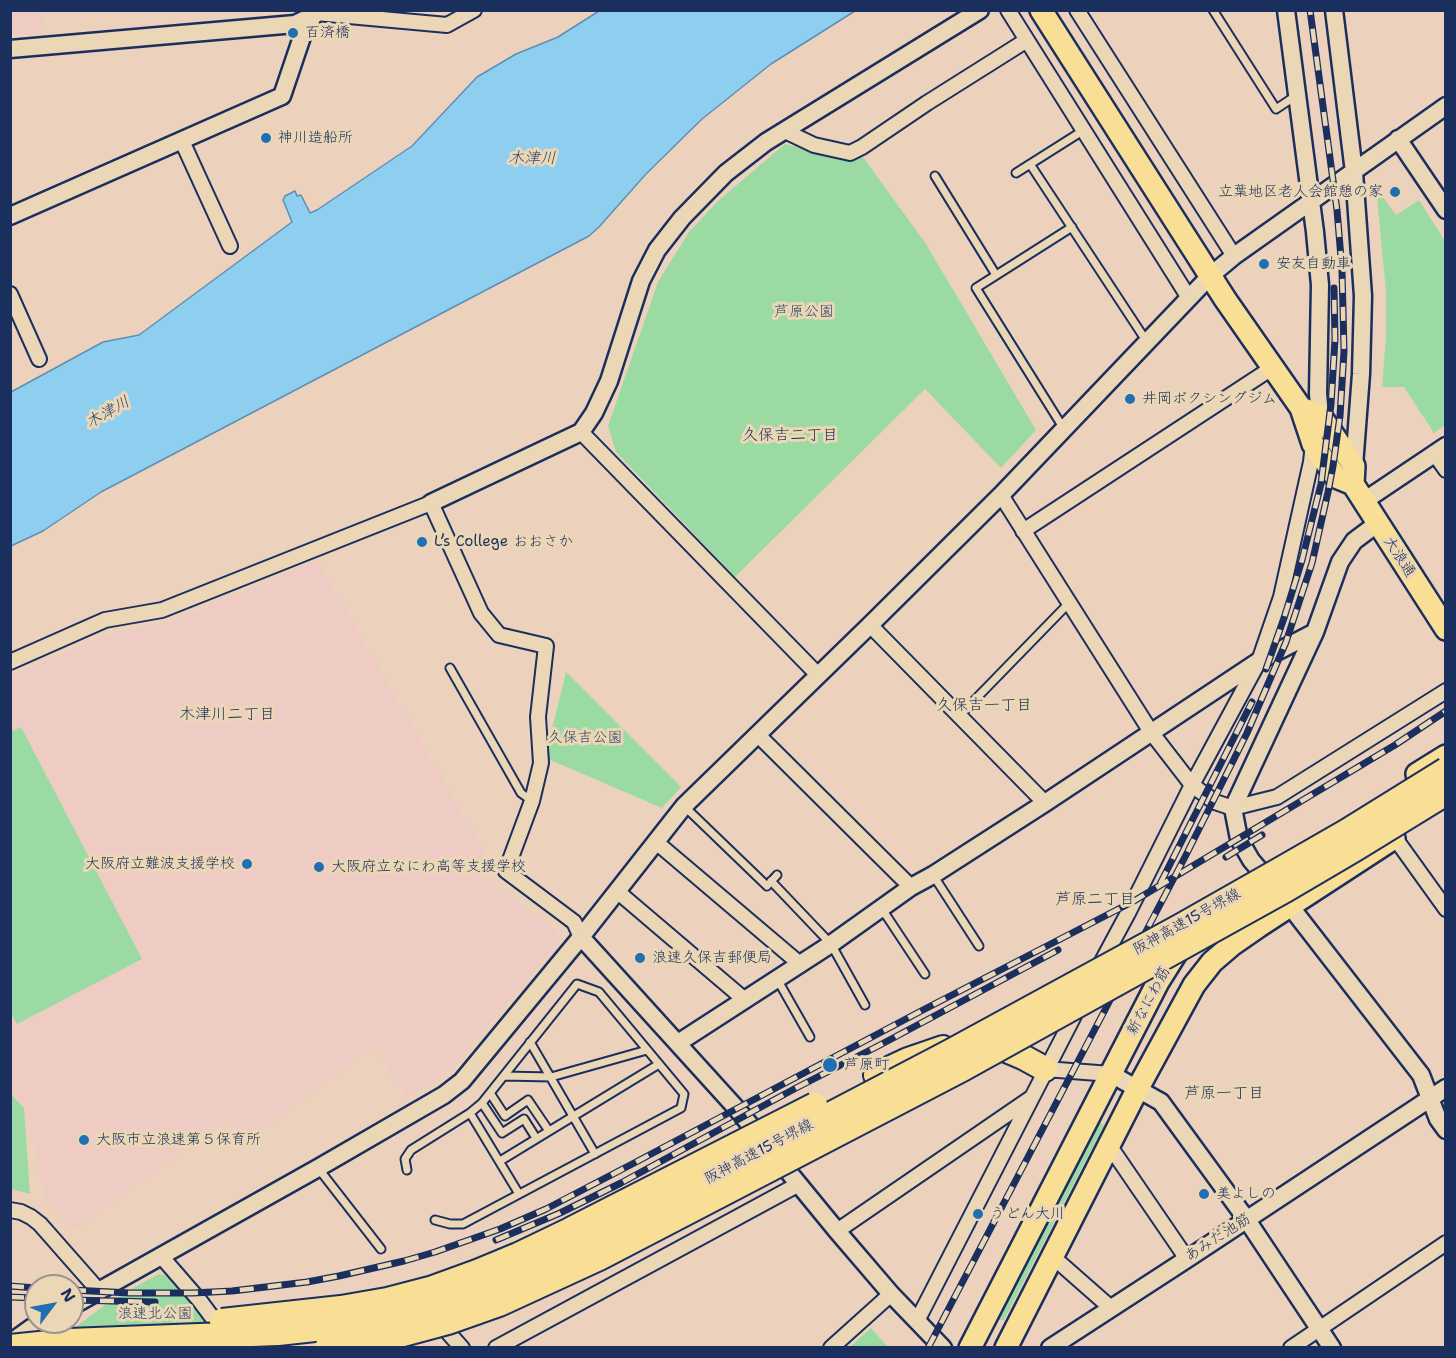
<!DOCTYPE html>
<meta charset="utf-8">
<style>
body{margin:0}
#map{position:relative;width:1456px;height:1358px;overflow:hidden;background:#ecd2bc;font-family:"Shantell Sans",sans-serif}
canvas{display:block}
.frame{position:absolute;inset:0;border:12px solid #1b2f5e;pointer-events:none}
.north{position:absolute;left:24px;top:1274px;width:60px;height:60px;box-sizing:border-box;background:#ebd7b5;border:2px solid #989492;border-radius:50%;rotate:58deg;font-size:16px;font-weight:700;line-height:24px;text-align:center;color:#1b2f5e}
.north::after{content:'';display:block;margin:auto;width:21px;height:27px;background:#1f6fb2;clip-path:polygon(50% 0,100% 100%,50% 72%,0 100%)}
</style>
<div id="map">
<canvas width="1456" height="1358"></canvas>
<div class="frame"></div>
<div class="north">N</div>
</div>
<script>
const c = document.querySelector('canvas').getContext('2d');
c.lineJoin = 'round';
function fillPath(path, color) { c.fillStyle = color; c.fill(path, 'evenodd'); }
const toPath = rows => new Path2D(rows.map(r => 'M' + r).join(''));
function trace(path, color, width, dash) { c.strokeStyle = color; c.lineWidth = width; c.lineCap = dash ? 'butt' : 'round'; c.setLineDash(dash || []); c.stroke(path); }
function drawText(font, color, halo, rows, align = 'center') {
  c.font = font + ' "Shantell Sans","Klee One",sans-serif'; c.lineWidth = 6; c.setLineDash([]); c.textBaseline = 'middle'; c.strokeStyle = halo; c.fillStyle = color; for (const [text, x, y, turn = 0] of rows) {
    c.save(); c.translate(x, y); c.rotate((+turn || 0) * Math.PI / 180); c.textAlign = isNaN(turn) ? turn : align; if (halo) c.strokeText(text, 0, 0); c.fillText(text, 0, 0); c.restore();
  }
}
const built = toPath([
 [10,11,45,11,39,34,11,35],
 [318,561,486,855,479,874,557,931,559,941,500,1013,437,1080,407,1099,374,1045,245,1141,228,1118,75,1229,46,1200,26,1106,11,1090,10,676,106,635,169,622]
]);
const green = toPath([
 [785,144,823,154,850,158,863,157,926,244,1036,430,1001,468,925,389,735,577,616,452,608,426,658,282,689,232,718,201],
 [1376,188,1396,215,1419,200,1445,241,1445,425,1434,433,1404,387,1382,387,1386,337,1386,291],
 [566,672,681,787,662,808,548,759,548,745],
 [21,727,142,959,17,1024,10,1012,10,732],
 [11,1094,24,1108,30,1194,11,1189],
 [1098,1121,1104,1125,1004,1320,997,1320],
 [159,1274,167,1276,227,1347,57,1348,54,1343,105,1305,135,1287],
 [871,1328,888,1347,850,1347]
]);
const water = toPath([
 [599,11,855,11,771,64,702,119,646,174,599,227,589,236,101,492,43,531,11,546,11,392,103,342,139,335,292,222,283,200,285,196,295,191,297,196,301,195,310,213,317,210,412,146,477,77,516,54,558,37,599,11]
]);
const service = toPath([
 [1213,10,1276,109,1297,95],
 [1030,164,1147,342],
 [1016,173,1084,130],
 [935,176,996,275],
 [1064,429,976,288,1072,227],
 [450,668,521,793,532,801],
 [960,715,1069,603],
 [684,806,767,886,777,875],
 [933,875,979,946],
 [771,881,831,944,865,1005],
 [882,909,925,974],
 [777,979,810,1037],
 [530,1042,595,1154],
 [504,1076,551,1077,647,1050],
 [490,1093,505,1116,528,1100,549,1131],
 [482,1103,502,1133,524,1119,536,1138],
 [470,1113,519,1194],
 [500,1161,659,1064],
 [318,1168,381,1249],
 [407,1170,405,1159,411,1150,470,1113,482,1103,577,984,599,992,684,1094,681,1108,463,1224,450,1224,435,1220]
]);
const minor = toPath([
 [1008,10,1189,298],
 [1077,10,1234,256],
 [316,13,447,25,474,10],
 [787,130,791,134,814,145,850,153,862,147,927,103,1027,40],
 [182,141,230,246],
 [10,294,39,359],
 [581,432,818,675],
 [1434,453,1446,470],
 [1001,495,1151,732,1192,785,1215,802,1233,808,1277,797,1446,691],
 [1023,531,1272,368],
 [870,625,1045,803],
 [10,662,105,620,162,610,431,503,481,613,499,635,546,646,538,717,541,763,532,801,506,871,574,922,581,937],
 [758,735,911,887],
 [1395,838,1446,909],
 [656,842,800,964],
 [618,892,745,1000],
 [1099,967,1128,913,1192,785,1259,661,1281,597,1311,462,1313,444],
 [1045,1069,1111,1074],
 [1109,1145,1187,1259],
 [10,1210,21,1212,31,1217,40,1224,99,1291],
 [837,1231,1031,1098],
 [161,1256,200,1301,235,1348],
 [1053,1257,1111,1308],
 [437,1320,462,1348],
 [917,1321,1078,1008],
 [496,1348,799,1184],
 [831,1348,891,1294],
 [1291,1348,1446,1243]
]);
const tertiary = toPath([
 [1286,10,1315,232,1320,285,1318,394,1320,415],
 [1334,10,1354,172,1363,296,1361,374,1354,466],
 [10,49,295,24,316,14],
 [1398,139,1446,210],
 [10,216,282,96,304,31,317,10],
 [1364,501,1446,446],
 [431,503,581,432,594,413,609,381,641,281,657,250,682,218,726,173,766,142,980,10],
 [1378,523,1354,541,1340,562,1315,632,1233,808,1239,839,1251,860,1290,906,1421,1075,1438,1119,1446,1130],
 [581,937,737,1109,837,1231,891,1294,943,1348],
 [678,1043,831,944,911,887,933,875,1045,803,1259,661,1315,632],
 [1111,1074,1161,1102,1247,1220,1332,1348],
 [72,1306,318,1168,444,1095,462,1081,581,937,684,806,870,625,1001,495,1210,276,1234,256,1446,106],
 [10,1343,31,1328,42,1322],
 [1050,1348,1187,1259,1446,1088]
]);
const primary = toPath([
 [1041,10,1225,299,1301,408,1313,444,1336,477,1353,484,1446,629],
 [1301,408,1320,415,1354,466,1353,484],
 [1417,774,1446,756],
 [970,1348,1158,982,1180,947],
 [1006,1348,1138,1088,1194,985,1212,962,1233,944,1259,926,1394,838]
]);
const motorway = toPath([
 [983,1044,997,1046,1023,1057,1045,1069],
 [876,1075,908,1060,943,1048]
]);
const rail = toPath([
 [1266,669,1284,618,1302,560,1321,484,1331,404,1335,339,1334,288],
 [1226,857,1262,835],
 [1160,884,1252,702],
 [496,1240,560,1213,621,1183,796,1088,880,1045,1058,950],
 [10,1286,36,1288],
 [72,1290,130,1293,193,1293,232,1291,307,1282,339,1276,404,1261,435,1252,500,1229,546,1209,636,1162,921,1011,1134,901,1395,745,1446,711],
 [10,1297,36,1298],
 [72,1300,155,1302],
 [928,1348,1186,855,1247,733,1286,642,1312,563,1328,492,1333,466,1340,416,1344,351,1342,270,1337,210,1310,10]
]);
const motorwayBridge = toPath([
 [222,1321,341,1308,387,1300,433,1288,477,1272,518,1255,570,1230,815,1105],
 [10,1347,69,1341,278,1333,333,1327,385,1318,437,1304,492,1285,589,1241,950,1052,1181,926,1278,871,1346,832,1446,770],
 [327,1348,396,1336,448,1322,499,1304,599,1258,964,1068,1287,889,1355,849,1446,793]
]);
const markers = [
 [293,33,6,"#1f6fb2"],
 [266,138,6,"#1f6fb2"],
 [1395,192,6,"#1f6fb2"],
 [1264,264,6,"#1f6fb2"],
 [1130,399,6,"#1f6fb2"],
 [422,542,6,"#1f6fb2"],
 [247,864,6,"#1f6fb2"],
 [319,867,6,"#1f6fb2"],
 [640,958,6,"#1f6fb2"],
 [830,1065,8,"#1f6fb2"],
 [84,1140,6,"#1f6fb2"],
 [1204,1194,6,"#1f6fb2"],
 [978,1214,6,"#1f6fb2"]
];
const poiNames = [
 ["百済橋",305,33],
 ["神川造船所",278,138],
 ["立葉地区老人会館憩の家",1383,192,"right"],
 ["安友自動車",1276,264],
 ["井岡ボクシングジム",1142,399],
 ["L’s College おおさか",434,542],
 ["大阪府立難波支援学校",235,864,"right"],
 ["大阪府立なにわ高等支援学校",331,867],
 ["浪速久保吉郵便局",652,958],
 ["芦原町",844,1065],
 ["大阪市立浪速第５保育所",96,1140],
 ["美よしの",1216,1194],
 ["うどん大川",990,1214]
];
const parkNames = [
 ["芦原公園",804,312],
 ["久保吉公園",585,738],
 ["浪速北公園",155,1314]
];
const streetNames = [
 ["大浪通",1399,557,57],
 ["阪神高速15号堺線",1187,922,-29],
 ["新なにわ筋",1149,1001,-62],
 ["阪神高速15号堺線",759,1152,-28],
 ["あみだ池筋",1218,1238,-33]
];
const waterNames = [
 ["木津川",532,159],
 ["木津川",108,413,-30]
];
const neighbourhoodNames = [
 ["久保吉二丁目",790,436],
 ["久保吉一丁目",984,706],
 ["木津川二丁目",227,715],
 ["芦原二丁目",1095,900],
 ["芦原一丁目",1224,1094]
];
fillPath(built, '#eeccc4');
fillPath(green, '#9cdaa3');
fillPath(water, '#8eceef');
trace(water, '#608eb5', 1.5);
trace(service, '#1b2f5e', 11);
trace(minor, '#1b2f5e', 18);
trace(tertiary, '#1b2f5e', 21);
trace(primary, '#1b2f5e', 26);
trace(motorway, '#1b2f5e', 28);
trace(service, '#ebd7b5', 7);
trace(minor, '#ebd7b5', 14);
trace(tertiary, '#ebd7b5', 16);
trace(primary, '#f9df96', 21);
trace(motorway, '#f9df96', 24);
trace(rail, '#1b2f5e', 7);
trace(rail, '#ebd7b5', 4.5, [14]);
trace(motorwayBridge, '#1b2f5e', 28, []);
trace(motorwayBridge, '#f9df96', 24);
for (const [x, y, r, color] of markers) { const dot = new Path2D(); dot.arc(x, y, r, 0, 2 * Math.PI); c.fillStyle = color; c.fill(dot); trace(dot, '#ebd7b5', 2); }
drawText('15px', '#1b2f5e', '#ebd7b5', poiNames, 'left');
drawText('15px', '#2e4968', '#ebd7b5', parkNames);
drawText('15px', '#1b2f5e', '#ebd7b5', streetNames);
drawText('italic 16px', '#2c4774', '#ebd7b5', waterNames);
drawText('16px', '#1b2f5e', '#ebd7b5', neighbourhoodNames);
</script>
